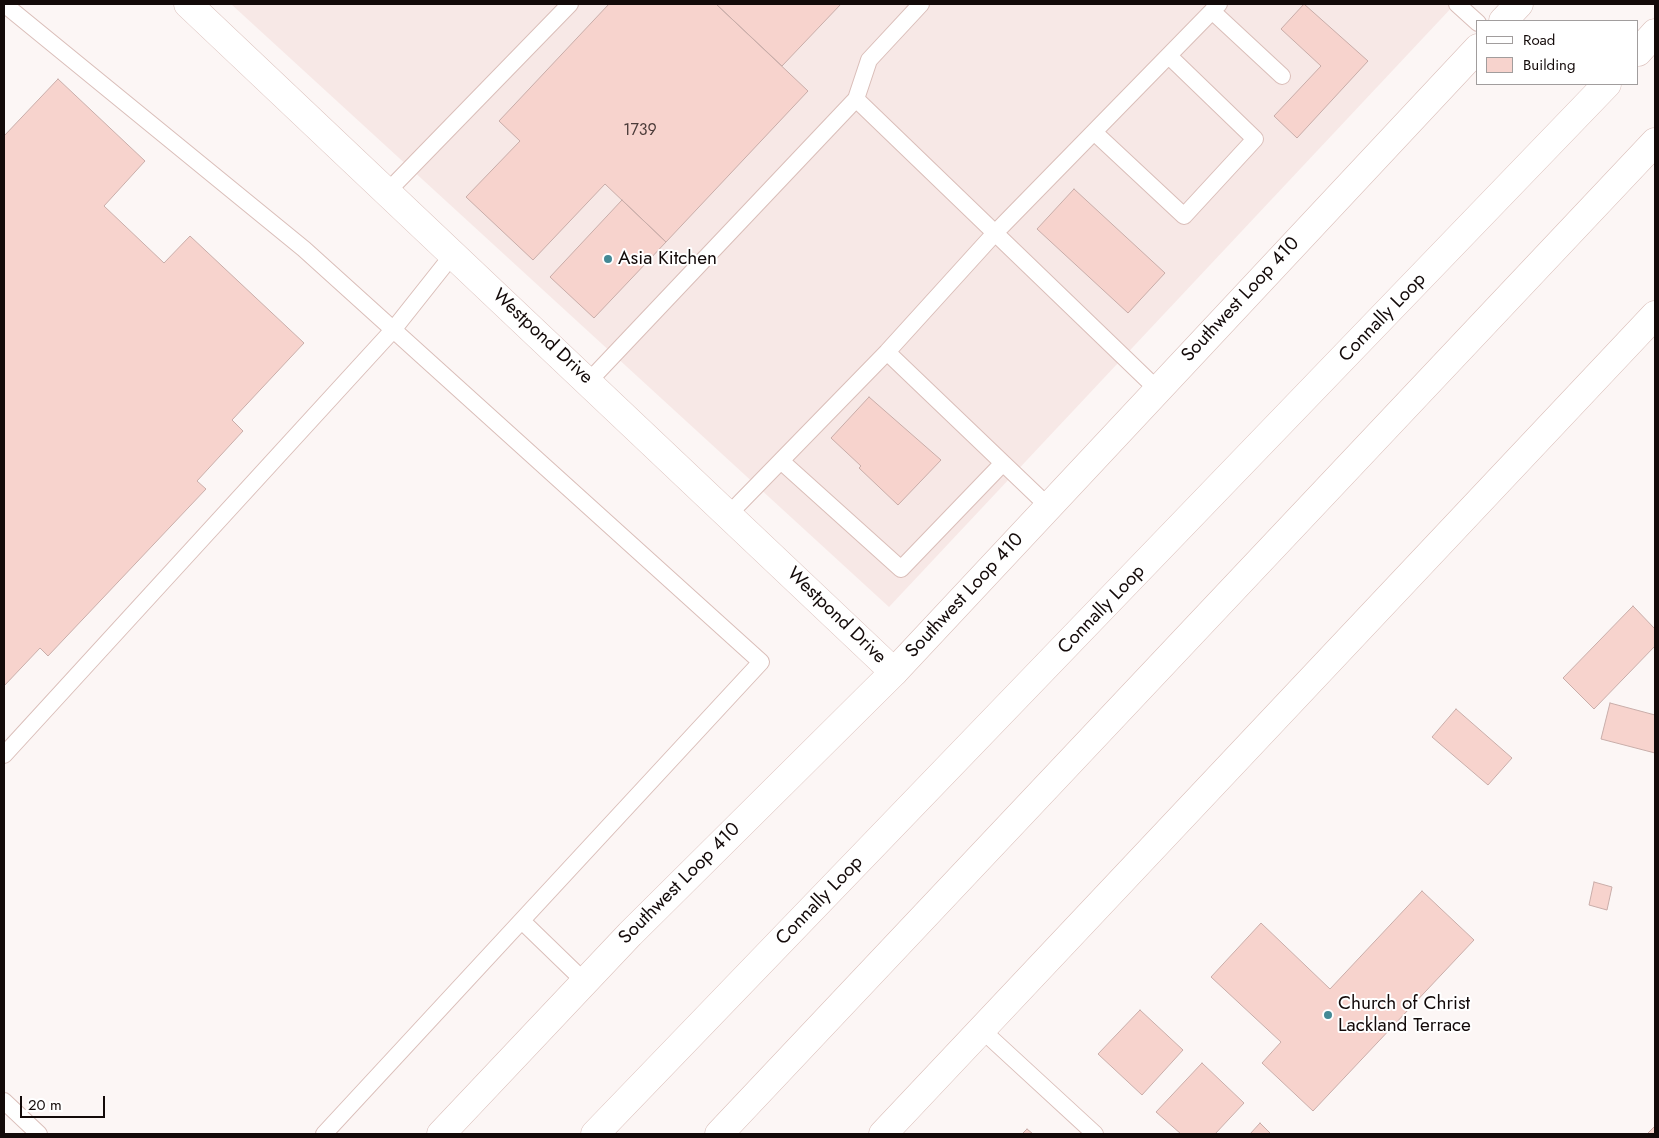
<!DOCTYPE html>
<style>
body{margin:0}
#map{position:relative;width:1659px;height:1138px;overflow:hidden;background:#fcf6f5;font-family:Jost,sans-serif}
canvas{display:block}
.frame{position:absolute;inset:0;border:5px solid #130a09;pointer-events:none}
.legend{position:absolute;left:1476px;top:20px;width:162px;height:65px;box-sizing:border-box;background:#fff;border:1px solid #a19d9d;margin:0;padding:6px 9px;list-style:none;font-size:15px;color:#130a09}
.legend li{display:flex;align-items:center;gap:10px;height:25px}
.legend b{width:25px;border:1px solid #a19d9d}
.scale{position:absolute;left:20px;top:1096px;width:85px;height:22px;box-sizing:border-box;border:2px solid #130a09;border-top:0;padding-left:6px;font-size:15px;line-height:18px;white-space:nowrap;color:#130a09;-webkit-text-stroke:4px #fff;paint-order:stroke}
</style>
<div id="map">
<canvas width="1659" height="1138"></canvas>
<div class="frame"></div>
<ul class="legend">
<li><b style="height:6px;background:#fff"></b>Road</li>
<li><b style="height:14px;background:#f7d3cd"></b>Building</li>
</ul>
<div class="scale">20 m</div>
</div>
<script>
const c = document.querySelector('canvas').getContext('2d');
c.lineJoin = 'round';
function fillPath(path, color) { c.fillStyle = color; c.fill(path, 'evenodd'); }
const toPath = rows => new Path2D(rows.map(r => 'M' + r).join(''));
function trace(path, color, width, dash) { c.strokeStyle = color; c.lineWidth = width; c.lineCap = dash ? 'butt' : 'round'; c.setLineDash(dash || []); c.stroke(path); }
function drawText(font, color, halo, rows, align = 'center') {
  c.font = font + ' Jost,sans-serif'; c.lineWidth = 4; c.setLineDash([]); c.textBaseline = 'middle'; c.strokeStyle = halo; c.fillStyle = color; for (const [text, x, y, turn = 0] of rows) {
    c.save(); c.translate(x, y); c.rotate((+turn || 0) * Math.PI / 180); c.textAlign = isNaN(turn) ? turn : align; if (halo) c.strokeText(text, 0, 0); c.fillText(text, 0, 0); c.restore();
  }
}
const built = toPath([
 [231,4,1455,4,889,607]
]);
const building = toPath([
 [609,4,716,4,808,91,666,242,605,184,533,260,466,197,520,141,499,121,609,4],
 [716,4,841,4,782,66,716,4],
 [1304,4,1368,61,1297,138,1274,116,1321,66,1281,29,1304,4],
 [58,79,145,161,104,206,164,263,190,236,304,343,232,420,243,431,197,481,206,489,48,656,40,648,4,686,4,136,58,79],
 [1074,189,1165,273,1128,313,1037,229,1074,189],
 [622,200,666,242,594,318,550,277,622,200],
 [869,397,941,460,898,505,859,468,861,466,831,438,869,397],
 [1633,606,1655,629,1655,646,1594,709,1563,678,1633,606],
 [1610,703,1655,715,1655,753,1601,739,1610,703],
 [1456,709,1512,758,1488,785,1432,737,1456,709],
 [1594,882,1612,887,1607,910,1589,905,1594,882],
 [1422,891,1474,940,1313,1111,1262,1063,1281,1042,1211,977,1261,923,1330,989,1422,891],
 [1140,1010,1183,1050,1142,1095,1098,1054,1140,1010],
 [1202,1063,1244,1103,1215,1134,1181,1134,1156,1112,1202,1063],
 [1260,1123,1271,1134,1250,1134,1260,1123],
 [1655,1126,1655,1134,1647,1134,1655,1126],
 [1027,1129,1033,1134,1022,1134,1027,1129]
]);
const service = toPath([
 [4,4,304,249,761,662,324,1134],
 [1457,4,1478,23],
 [1212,11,1282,76],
 [856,99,1158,390],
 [1094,132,1184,216,1255,139,1169,56],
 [388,191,570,4],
 [887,352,1049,507],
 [589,381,856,99,869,60,921,4],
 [781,461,901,569,1003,463],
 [729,514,887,352,995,233,1219,4],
 [4,755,393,330,454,253],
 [522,921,585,982],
 [982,1030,1095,1134],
 [4,1101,39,1134]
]);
const minor = toPath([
 [188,4,894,672]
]);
const secondary = toPath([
 [1503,21,1519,4],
 [441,1134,630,934,894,672,1478,48],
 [883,1134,1655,315]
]);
const motorway = toPath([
 [1638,52,1655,33],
 [595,1134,1607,84],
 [719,1134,1655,142]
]);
const markers = [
 [608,259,5,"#448995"],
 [1328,1015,5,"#448995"]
];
const numberNames = [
 ["1739",640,131]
];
const poiNames = [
 ["Asia Kitchen",618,259],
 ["Church of Christ",1338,1004],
 ["Lackland Terrace",1338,1026]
];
const streetNames = [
 ["Southwest Loop 410",1241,300,-47],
 ["Connally Loop",1383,318,-46],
 ["Westpond Drive",542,337,43],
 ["Southwest Loop 410",965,596,-47],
 ["Connally Loop",1102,610,-46],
 ["Westpond Drive",836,616,44],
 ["Southwest Loop 410",680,884,-45],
 ["Connally Loop",820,901,-46]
];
fillPath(built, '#f7e8e6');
fillPath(building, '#f7d3cd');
trace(building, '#c9ada9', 1);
trace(service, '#dabeb9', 18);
trace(minor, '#dabeb9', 29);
trace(secondary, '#dabeb9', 29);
trace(motorway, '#dabeb9', 29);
trace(service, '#fff', 16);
trace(minor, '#fff', 28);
trace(secondary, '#fff', 28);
trace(motorway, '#fff', 28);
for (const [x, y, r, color] of markers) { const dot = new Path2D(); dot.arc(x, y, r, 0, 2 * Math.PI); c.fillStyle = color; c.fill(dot); trace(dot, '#fff', 2); }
drawText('16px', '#4c3c3a', null, numberNames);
drawText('19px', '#130a09', '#fff', poiNames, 'left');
drawText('19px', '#130a09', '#fff', streetNames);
</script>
